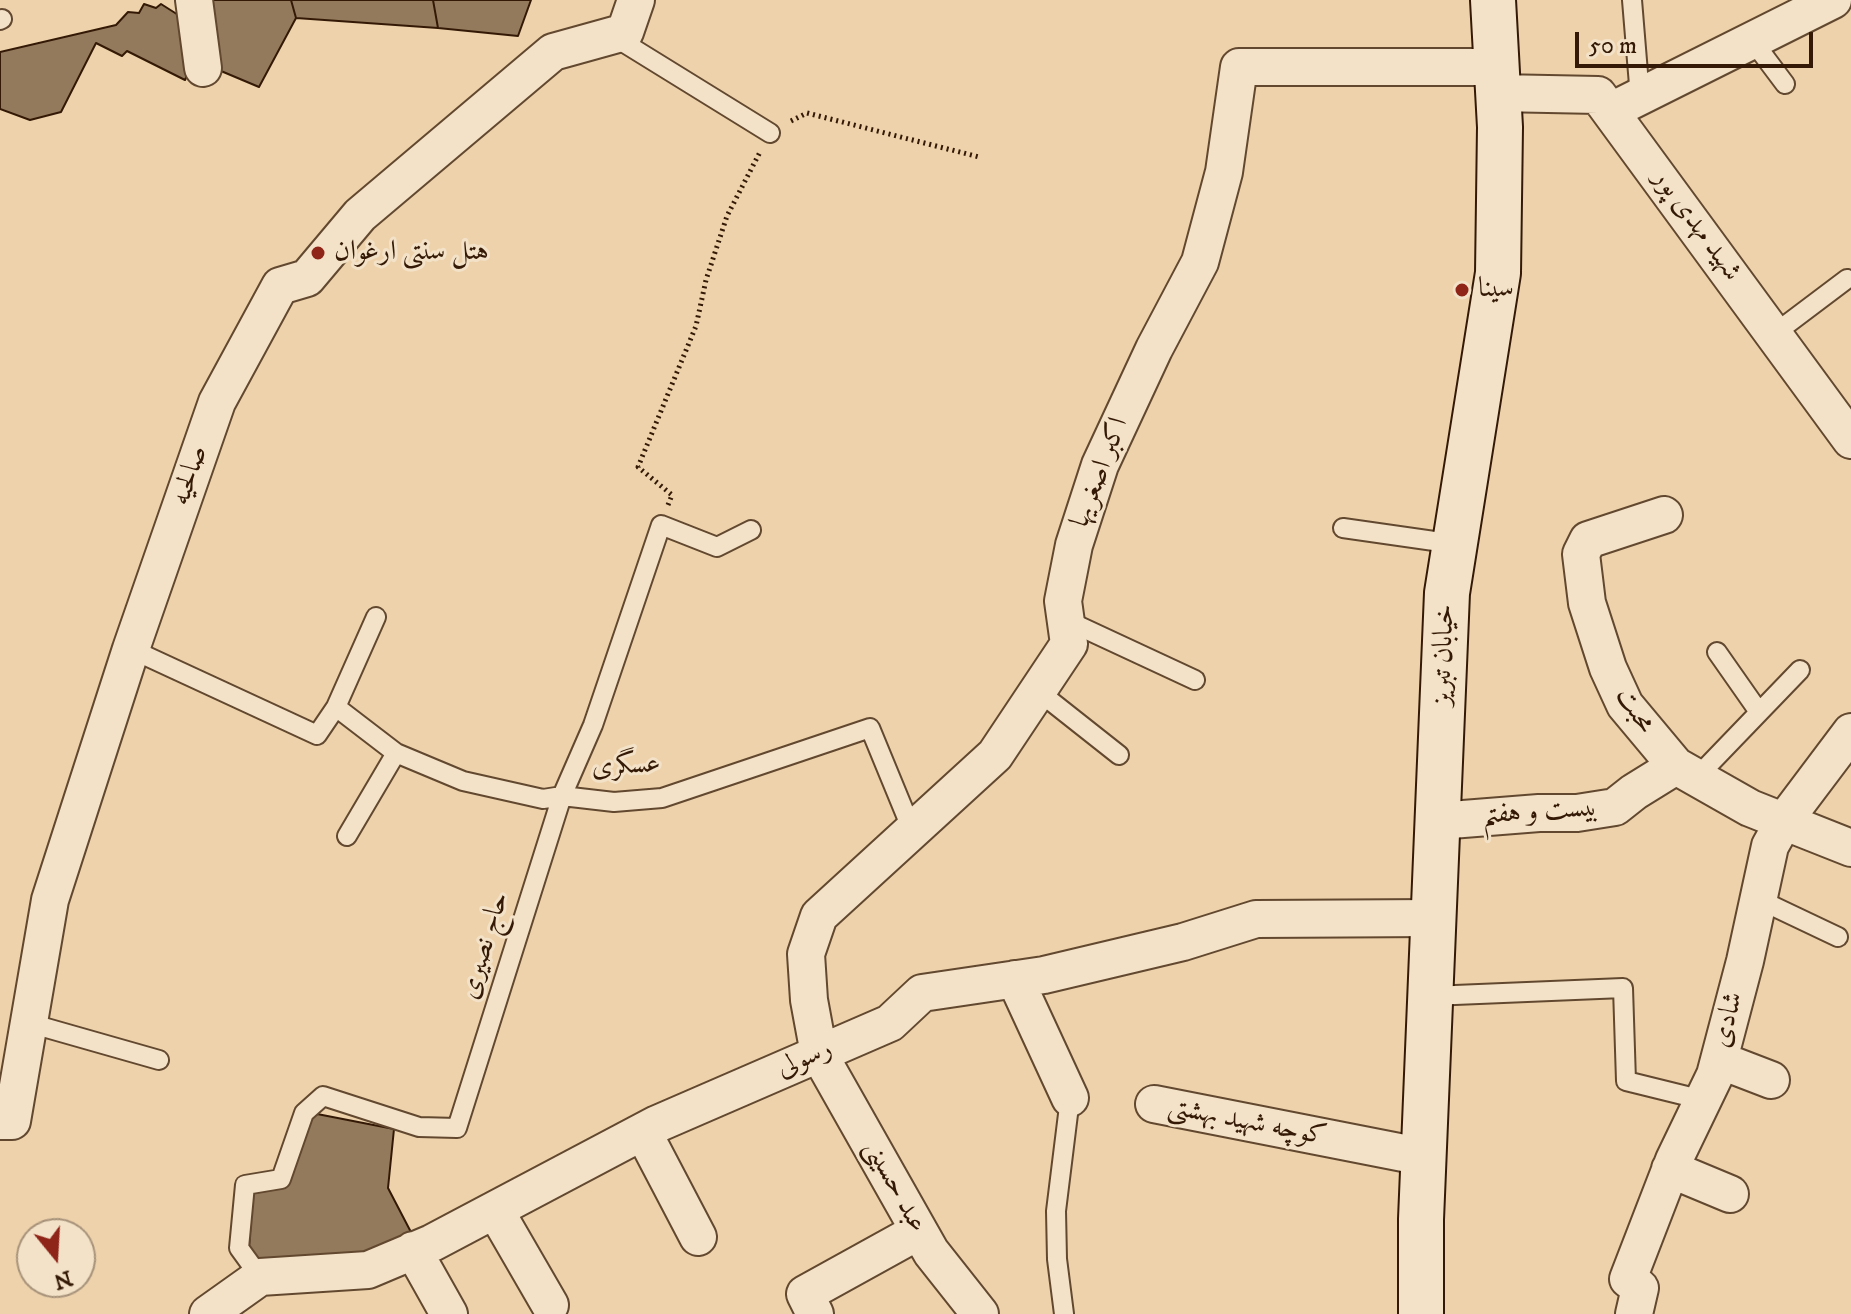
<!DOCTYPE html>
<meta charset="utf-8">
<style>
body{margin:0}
#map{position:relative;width:1851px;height:1314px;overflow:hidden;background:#edd2ab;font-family:"IM FELL DW Pica",serif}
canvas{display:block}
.north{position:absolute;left:16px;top:1218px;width:80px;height:80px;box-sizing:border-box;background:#f3e2c8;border:2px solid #a7927a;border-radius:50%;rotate:162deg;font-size:22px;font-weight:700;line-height:32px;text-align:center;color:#341a06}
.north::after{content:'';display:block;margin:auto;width:28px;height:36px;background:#8f2418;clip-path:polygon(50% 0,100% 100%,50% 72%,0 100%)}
.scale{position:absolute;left:1575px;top:32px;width:238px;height:36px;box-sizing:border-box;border:4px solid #341a06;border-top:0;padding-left:10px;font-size:24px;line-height:28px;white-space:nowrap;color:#341a06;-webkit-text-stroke:6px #f3e2c8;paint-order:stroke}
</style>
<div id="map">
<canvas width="1851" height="1314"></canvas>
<div class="north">N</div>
<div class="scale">50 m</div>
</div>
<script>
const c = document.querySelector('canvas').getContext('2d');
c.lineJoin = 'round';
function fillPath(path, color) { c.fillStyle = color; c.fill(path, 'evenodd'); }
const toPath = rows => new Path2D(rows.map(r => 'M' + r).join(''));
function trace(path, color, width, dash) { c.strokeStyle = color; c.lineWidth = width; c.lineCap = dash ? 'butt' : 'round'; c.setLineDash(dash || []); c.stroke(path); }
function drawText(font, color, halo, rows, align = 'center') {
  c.font = font + ' "IM FELL DW Pica",Amiri,serif'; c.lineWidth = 6; c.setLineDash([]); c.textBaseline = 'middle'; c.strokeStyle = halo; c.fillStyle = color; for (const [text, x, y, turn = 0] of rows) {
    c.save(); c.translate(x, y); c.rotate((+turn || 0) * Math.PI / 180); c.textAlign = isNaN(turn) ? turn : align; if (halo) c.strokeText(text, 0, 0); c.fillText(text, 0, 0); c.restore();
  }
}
const building = toPath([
 [212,0,291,0,296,18,259,87,221,71,208,7,212,0],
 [291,0,433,0,438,28,296,18,291,0],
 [433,0,531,0,518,36,438,28,433,0],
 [144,4,156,8,161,4,183,18,193,62,185,80,127,51,122,56,96,43,61,112,30,120,0,109,0,52,116,25,128,12,139,13,144,4],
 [312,1113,394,1129,388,1188,413,1236,358,1258,258,1260,249,1247,253,1190,288,1183,312,1113]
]);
const path = toPath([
 [791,121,807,113,979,157],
 [668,505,672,495,638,467,696,326,706,280,727,216,760,152]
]);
const lane = toPath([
 [1632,0,1640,97],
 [0,20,2,19],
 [613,36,770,133],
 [1752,40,1785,84],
 [1774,334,1847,279],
 [1343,528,1455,544],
 [1066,620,1195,680],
 [131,649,317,735,336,707,376,617],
 [1717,652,1759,712],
 [1038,691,1119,755],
 [336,707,396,753,463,781,543,799,562,796,614,802,662,798,870,728,912,830],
 [1696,778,1800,670],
 [347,836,396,753],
 [1758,899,1838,937],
 [1431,996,1623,988,1626,1081,1703,1100],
 [29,1023,159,1060],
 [260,1277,239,1248,245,1185,281,1179,304,1113,323,1096,419,1127,457,1128,562,796,593,725,661,525,717,547,751,530],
 [1064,1314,1057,1259,1056,1211,1070,1098]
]);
const street = toPath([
 [194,0,203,68],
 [1498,93,1598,95,1851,440],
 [1611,111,1833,0],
 [1664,515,1588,540,1581,554,1587,603,1608,668,1625,705,1676,766,1750,808,1851,848],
 [1438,821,1539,813,1577,813,1615,807,1634,792,1676,766],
 [1015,979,1070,1098],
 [1719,1060,1771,1080],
 [1154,1104,1424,1157],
 [0,1121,12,1121,50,900,131,649,217,402,280,286,307,278,360,215,553,52,625,32,636,0],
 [643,1132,698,1237],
 [1670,1169,1730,1194],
 [495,1210,550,1305],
 [413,1250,449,1314],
 [208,1314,260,1277,368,1270,432,1243,657,1124,890,1023,922,993,1044,975,1183,942,1256,919,1434,918],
 [815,1314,805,1294,919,1231],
 [980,1314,931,1252,819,1054,809,1000,806,954,819,916,995,755,1069,644,1063,601,1074,545,1100,465,1154,349,1200,262,1224,172,1239,67,1497,67],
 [1634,1314,1640,1288,1628,1279,1674,1160,1715,1075,1745,961,1770,846,1784,821,1851,732]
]);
const secondary = toPath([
 [1421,1314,1421,1219,1447,593,1498,273,1500,127,1493,0]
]);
const markers = [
 [318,253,8,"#8f2418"],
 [1462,290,8,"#8f2418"]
];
const streetNames = [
 ["شهید مهدی پور",1696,226,54],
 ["اکبر اصغریها",1101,473,-69],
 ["صالحیه",191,476,-71],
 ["خیابان تبریز",1445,655,-88],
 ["محبت",1634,711,57],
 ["عسگری",626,767,-3],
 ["بیست و هفتم",1540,813,-4],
 ["حاج نصیری",486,946,-73],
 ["شادی",1729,1020,-75],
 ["رسولی",805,1060,-23],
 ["کوچه شهید بهشتی",1247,1123,11],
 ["عبد حسینی",894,1187,61]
];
const poiNames = [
 ["هتل سنتی ارغوان",334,253],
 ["سینا",1478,290]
];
fillPath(building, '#947a5c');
trace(building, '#341a06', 2);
trace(lane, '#62482f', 22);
trace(street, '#62482f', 40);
trace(secondary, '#341a06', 48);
trace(path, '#341a06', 5, [2, 4]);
trace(lane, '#f3e2c8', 18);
trace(street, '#f3e2c8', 36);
trace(secondary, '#f3e2c8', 44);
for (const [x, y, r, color] of markers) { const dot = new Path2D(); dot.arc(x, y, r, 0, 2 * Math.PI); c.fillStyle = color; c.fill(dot); trace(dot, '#f3e2c8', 3); }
drawText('28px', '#341a06', '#f3e2c8', streetNames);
drawText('28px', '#341a06', '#f3e2c8', poiNames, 'left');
</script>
